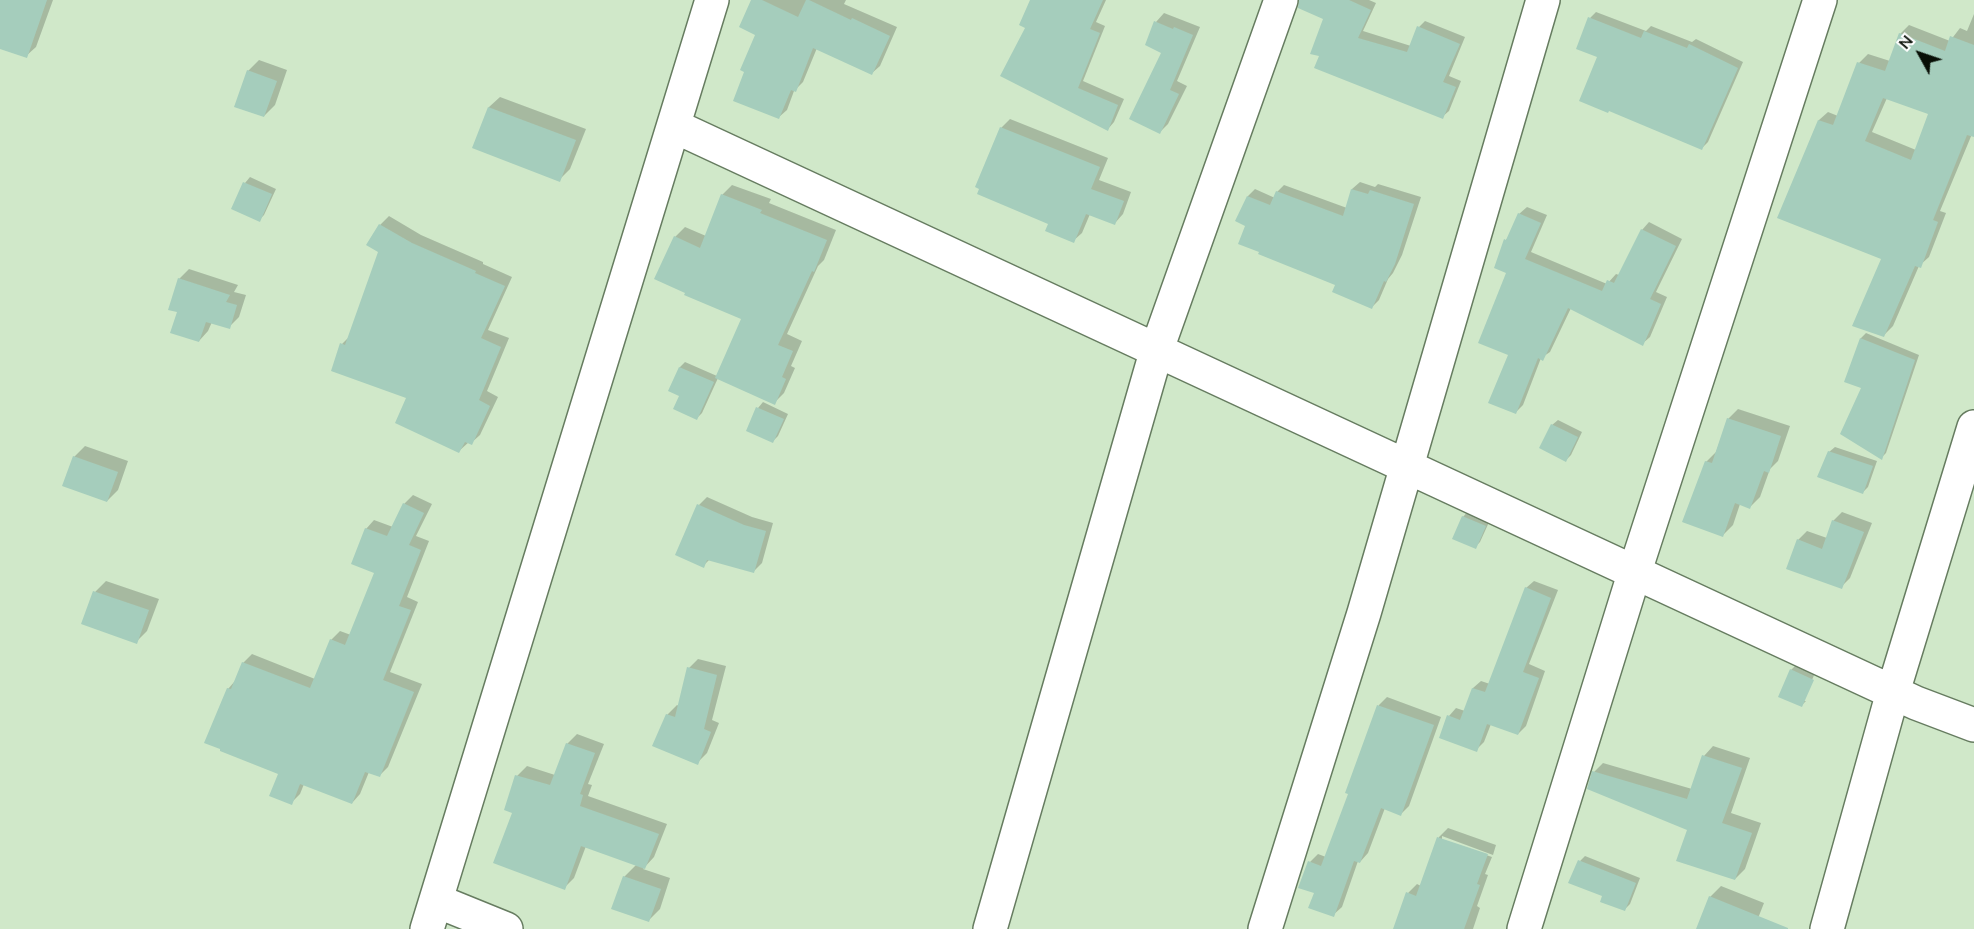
<!DOCTYPE html>
<style>
body{margin:0}
#map{position:relative;width:1974px;height:929px;overflow:hidden;background:#d0e8c9;font-family:"Nunito Sans",sans-serif}
canvas{display:block}
.north{position:absolute;left:1890px;top:24px;width:60px;height:60px;-webkit-text-stroke:4px #fff;paint-order:stroke;rotate:310deg;font-size:16px;font-weight:700;line-height:24px;text-align:center;color:#080f06}
.north::after{content:'';display:block;margin:auto;width:21px;height:27px;background:#080f06;clip-path:polygon(50% 0,100% 100%,50% 72%,0 100%)}
</style>
<div id="map">
<canvas width="1974" height="929"></canvas>
<div class="north">N</div>
</div>
<script>
const c = document.querySelector('canvas').getContext('2d');
c.lineJoin = 'round';
function fillPath(path, color) { c.fillStyle = color; c.fill(path, 'evenodd'); }
const toPath = rows => new Path2D(rows.map(r => 'M' + r).join(''));
function trace(path, color, width, dash) { c.strokeStyle = color; c.lineWidth = width; c.lineCap = dash ? 'butt' : 'round'; c.setLineDash(dash || []); c.stroke(path); }
const shadow = toPath([
 [0,0,53,0,36,47,26,56,0,47],
 [753,0,846,0,844,4,897,27,880,66,872,73,817,48,803,82,794,91,787,110,779,117,746,71,756,34],
 [1033,0,1106,0,1096,22,1105,26,1083,81,1124,99,1114,122,1108,129,1027,27],
 [1304,0,1369,0,1376,3,1363,31,1411,46,1419,27,1425,21,1465,37,1449,76,1461,81,1449,111,1442,117,1321,55,1325,18],
 [1596,12,1646,31,1651,26,1692,42,1696,39,1743,62,1708,142,1702,148,1609,109,1599,56,1590,18],
 [1164,13,1200,27,1177,81,1187,86,1168,124,1160,132,1163,53,1156,22],
 [1974,14,1974,135,1972,134,1940,211,1946,213,1929,257,1919,266,1893,326,1884,335,1883,258,1779,217,1819,120,1828,112,1838,116,1859,63,1868,54,1890,61,1900,34,1909,25,1950,41,1960,28,1967,31],
 [1887,98,1930,113,1916,150,1872,132],
 [259,60,287,70,275,105,264,116,248,71],
 [500,97,586,129,570,169,559,180,474,147,489,107],
 [1010,119,1108,158,1099,180,1131,192,1123,214,1115,223,1090,214,1082,233,1073,241,1050,223,1001,128],
 [250,177,276,189,264,215,259,220,233,208,245,183],
 [1360,182,1375,187,1378,184,1421,197,1402,255,1393,273,1388,279,1379,300,1372,307,1247,225,1248,196,1255,189,1275,198,1277,192,1284,185,1347,208,1352,189],
 [732,185,771,199,769,203,836,230,824,260,818,266,787,334,802,341,791,366,795,368,784,393,774,403,718,378,702,413,697,418,681,395,670,390,680,367,685,362,717,376,743,319,675,237,685,227,706,236,722,195],
 [1527,207,1547,215,1531,252,1607,284,1616,274,1619,275,1642,230,1649,222,1682,239,1656,292,1667,297,1650,337,1642,344,1571,308,1550,352,1541,358,1523,405,1516,412,1510,354,1506,240,1509,236,1519,214],
 [389,216,421,235,483,262,483,264,512,277,488,330,509,338,487,391,498,397,480,435,471,443,469,442,459,451,408,398,342,344,350,336,380,251,368,245,380,225],
 [189,269,238,285,234,292,246,295,239,317,229,327,212,322,208,331,199,341,179,312,179,279],
 [1866,333,1919,355,1886,453,1881,458,1863,387,1846,381,1861,338],
 [763,402,788,414,778,436,773,441,748,430,758,408],
 [1738,409,1790,426,1778,461,1770,469,1760,497,1750,507,1740,504,1733,525,1723,535,1706,462,1716,452,1728,419],
 [1558,420,1582,432,1571,455,1566,460,1541,447,1552,425],
 [85,446,128,461,118,490,107,501,74,457],
 [1835,447,1877,461,1868,487,1863,492,1829,452],
 [413,495,432,504,416,536,429,541,407,597,418,602,390,672,422,684,388,767,379,776,369,772,360,794,352,803,304,784,300,794,291,803,280,773,228,689,235,681,243,663,252,654,315,679,331,640,340,631,351,635,376,572,366,529,374,520,393,527,404,504],
 [707,497,752,517,773,523,762,563,754,571,710,559,703,566,699,505],
 [1468,511,1490,520,1480,542,1475,547,1463,517],
 [1842,512,1872,523,1850,578,1841,587,1798,540,1807,531,1827,538,1833,521],
 [106,581,159,599,147,631,136,642,95,592],
 [1534,581,1558,590,1529,664,1545,671,1526,726,1518,734,1491,724,1484,742,1476,750,1449,716,1456,708,1465,711,1473,688,1481,681,1490,684,1526,588],
 [698,659,726,666,712,720,719,723,707,753,697,763,667,715,677,705,679,706,689,668],
 [1796,665,1815,673,1803,701,1806,701,1802,705,1791,670],
 [1387,697,1441,717,1409,806,1401,814,1385,808,1368,853,1360,862,1358,861,1342,907,1333,915,1316,892,1310,862,1318,854,1326,857,1350,793,1347,792,1379,705],
 [577,734,604,744,588,784,592,785,588,796,667,824,654,857,643,869,670,878,660,909,649,920,624,877,637,864,586,846,574,878,564,888,514,812,517,776,527,766,555,775,567,744],
 [1713,746,1750,758,1731,813,1761,823,1745,869,1735,879,1688,829,1594,772,1603,763,1692,789,1704,756],
 [1448,828,1496,845,1493,855,1442,836,1442,840,1492,857,1485,874,1488,875,1477,906,1480,908,1473,929,1395,929,1408,893,1417,884,1421,886,1439,837],
 [1585,856,1640,878,1630,904,1625,909,1604,895,1580,861],
 [1721,886,1764,903,1755,926,1752,929,1726,929,1710,897]
]);
const building = toPath([
 [0,0,47,0,27,58,0,49],
 [751,0,762,0,798,17,806,0,809,0,851,20,852,18,890,36,872,75,813,48,796,92,791,90,779,119,733,101,744,72,740,70,755,35,739,27],
 [1030,0,1103,0,1090,29,1100,33,1078,88,1118,105,1108,131,1000,76,1025,28,1019,25],
 [1299,0,1349,0,1371,10,1358,38,1407,52,1417,26,1460,44,1443,82,1456,87,1443,119,1314,68,1319,56,1310,54,1323,19,1298,8],
 [1588,17,1641,38,1644,31,1687,48,1689,44,1738,68,1702,150,1609,111,1608,113,1579,101,1597,57,1576,49],
 [1154,21,1173,29,1174,27,1193,35,1170,90,1179,94,1160,134,1129,119,1161,53,1145,45],
 [1899,33,1945,51,1950,36,1974,45,1974,137,1967,135,1933,220,1938,222,1921,268,1915,266,1884,337,1852,326,1881,259,1777,218,1818,120,1833,125,1857,62,1885,71],
 [1883,98,1928,114,1911,160,1865,141],
 [247,70,277,81,264,117,234,107],
 [488,107,576,140,560,182,472,148],
 [1000,127,1100,167,1091,189,1124,201,1115,225,1086,214,1074,243,1045,231,1048,224,977,194,979,189,975,187],
 [243,182,272,194,260,222,231,209],
 [1351,189,1368,194,1370,190,1414,204,1395,264,1386,282,1384,281,1372,309,1332,292,1335,285,1258,254,1259,252,1238,244,1245,226,1235,221,1247,196,1270,205,1276,191,1343,216],
 [721,194,762,210,760,213,827,240,814,272,812,271,778,345,793,351,782,377,786,379,775,405,715,378,741,319,684,295,685,293,654,279,674,236,700,248],
 [1518,213,1541,223,1525,259,1602,291,1607,280,1614,283,1641,229,1676,246,1650,299,1661,304,1643,346,1568,308,1543,361,1538,358,1516,414,1488,403,1508,355,1478,343,1506,273,1494,268,1504,239,1506,240],
 [379,224,412,243,476,271,475,273,505,286,481,338,501,347,479,400,490,406,472,445,465,442,459,453,395,423,406,398,331,371,340,343,345,345,378,252,366,245],
 [178,278,230,295,226,302,237,305,230,329,206,322,199,342,170,333,177,312,168,310],
 [1860,338,1915,360,1882,460,1840,434,1861,388,1844,382],
 [679,367,714,382,697,420,673,409,679,396,668,391],
 [756,407,784,419,773,443,746,431],
 [1727,418,1781,436,1769,473,1764,471,1750,509,1735,503,1723,537,1682,522,1705,461,1712,463],
 [1551,424,1578,437,1566,462,1539,448],
 [1828,451,1873,466,1863,494,1817,477],
 [73,456,118,472,107,502,62,486],
 [403,503,424,513,409,545,421,550,399,606,411,610,383,680,414,692,380,777,365,772,352,804,300,784,292,805,269,796,278,774,220,751,220,749,204,743,227,688,231,689,242,662,310,688,330,639,345,645,374,573,351,564,365,528,387,536],
 [697,504,744,525,766,531,754,573,707,560,704,568,675,555],
 [1462,516,1486,526,1476,549,1452,539],
 [1832,520,1864,532,1842,589,1786,569,1797,539,1822,549],
 [1525,587,1551,598,1523,672,1539,678,1518,735,1487,724,1477,752,1439,738,1447,715,1460,720,1472,688,1485,692],
 [93,591,149,610,137,644,81,624],
 [687,667,717,675,704,729,711,732,698,765,652,746,666,714,675,717],
 [1790,669,1814,680,1802,707,1778,697],
 [1377,705,1434,725,1401,816,1381,808,1360,863,1354,861,1334,917,1308,908,1314,893,1298,888,1308,861,1321,866,1348,794,1345,793],
 [566,743,595,753,580,794,583,795,580,806,659,834,645,869,581,846,565,890,493,863,512,813,504,810,515,775,550,785],
 [1702,755,1742,768,1722,823,1752,833,1735,880,1676,861,1687,830,1587,789,1592,771,1687,799],
 [1437,837,1488,854,1477,884,1480,885,1464,929,1393,929,1406,892,1416,896],
 [1578,860,1636,883,1625,911,1600,902,1602,896,1568,883],
 [623,876,661,889,649,922,611,909],
 [1709,896,1788,928,1788,929,1696,929]
]);
const minor = toPath([
 [674,126,1916,703,1974,725],
 [437,901,506,929],
 [427,929,712,0],
 [990,929,1157,349,1281,0],
 [1265,929,1364,613,1543,0],
 [1524,929,1635,571,1820,0],
 [1827,929,1893,692,1974,427]
]);
fillPath(shadow, '#0003');
fillPath(building, '#a5cdbc');
trace(minor, '#667c60', 36);
trace(minor, '#fff', 33);
</script>
